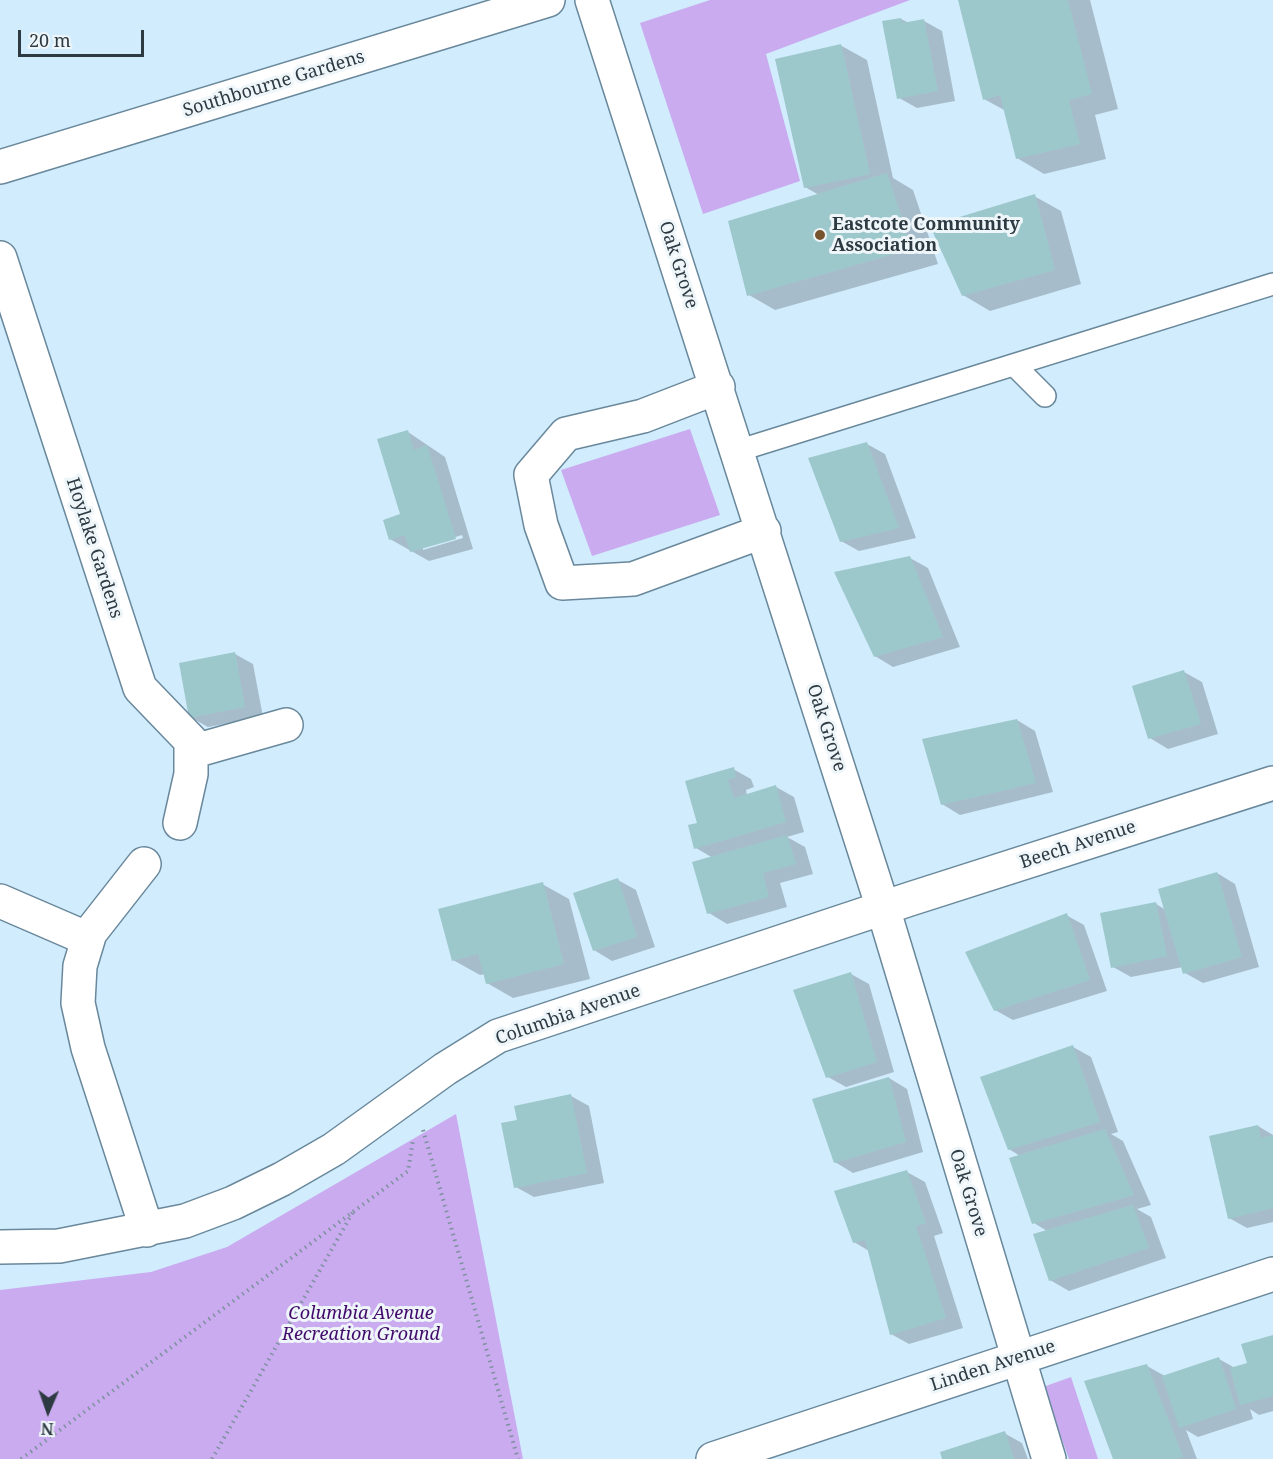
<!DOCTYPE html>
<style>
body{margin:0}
#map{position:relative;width:1273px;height:1459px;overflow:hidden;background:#d1ecfd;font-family:"Noto Serif",serif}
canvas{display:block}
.north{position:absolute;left:18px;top:1381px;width:60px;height:60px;-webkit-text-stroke:4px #eff6fa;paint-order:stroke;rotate:182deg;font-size:16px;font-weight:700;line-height:24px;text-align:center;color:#2d3a42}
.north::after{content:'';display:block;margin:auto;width:21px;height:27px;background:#2d3a42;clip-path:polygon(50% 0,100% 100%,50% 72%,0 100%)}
.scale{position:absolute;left:18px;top:30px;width:126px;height:27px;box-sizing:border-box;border:3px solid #2d3a42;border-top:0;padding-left:8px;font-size:18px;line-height:21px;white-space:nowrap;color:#2d3a42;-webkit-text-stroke:4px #eff6fa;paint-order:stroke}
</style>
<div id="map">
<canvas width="1273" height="1459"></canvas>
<div class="north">N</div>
<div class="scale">20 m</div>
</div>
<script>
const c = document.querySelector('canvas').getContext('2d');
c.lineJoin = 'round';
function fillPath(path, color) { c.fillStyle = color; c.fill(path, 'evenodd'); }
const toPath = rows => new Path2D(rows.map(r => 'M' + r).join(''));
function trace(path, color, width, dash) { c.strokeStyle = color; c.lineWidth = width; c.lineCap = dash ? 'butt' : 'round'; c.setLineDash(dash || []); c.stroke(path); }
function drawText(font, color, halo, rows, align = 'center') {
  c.font = font + ' "Noto Serif",serif'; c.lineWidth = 6; c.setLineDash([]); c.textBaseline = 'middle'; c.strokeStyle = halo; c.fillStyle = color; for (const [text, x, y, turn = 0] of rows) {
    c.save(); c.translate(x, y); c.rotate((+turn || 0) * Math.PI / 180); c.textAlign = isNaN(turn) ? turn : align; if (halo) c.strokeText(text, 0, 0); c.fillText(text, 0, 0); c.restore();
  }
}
const green = toPath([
 [710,0,910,0,766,54,800,181,703,214,640,23],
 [690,429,720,515,592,556,561,470],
 [456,1114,523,1459,0,1459,0,1290,151,1272,227,1247],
 [1071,1377,1098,1459,1069,1459,1043,1387]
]);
const shadow = toPath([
 [960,0,1090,0,1118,109,1095,115,1106,159,1044,174,1017,158,1006,111,984,99],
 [901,19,909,23,924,21,942,31,955,101,917,108,899,98],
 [840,45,867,60,893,178,913,190,938,264,775,310,749,295,819,195,805,187],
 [1034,196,1061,211,1081,284,990,311,963,295],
 [408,432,445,457,473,549,429,561,390,539,402,515],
 [462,535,463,538,423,550,423,547],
 [867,444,885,454,916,538,859,551,841,541],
 [910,558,928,568,960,647,893,667,875,656],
 [235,654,253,664,263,717,208,727,190,717],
 [1184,672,1202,682,1218,734,1168,749,1150,738],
 [1017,720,1035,731,1053,792,960,815,942,804],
 [733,769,751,779,754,787,746,790,747,796,776,787,794,797,804,832,787,837,805,847,813,874,780,883,787,907,727,924,709,913,713,858,696,848,699,824],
 [1217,873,1235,884,1259,967,1203,983,1185,973,1183,967,1131,977,1113,967,1156,904,1166,910],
 [618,880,636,890,655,947,612,961,594,950],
 [542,884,569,899,590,979,513,998,487,983,485,974,480,975,453,960],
 [1066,915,1084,925,1107,991,1013,1020,995,1010],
 [851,974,869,984,894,1072,846,1087,828,1077],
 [1073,1047,1091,1057,1118,1132,1111,1134,1123,1141,1151,1205,1137,1209,1151,1217,1166,1258,1069,1291,1050,1280,1047,1231,1034,1223,1020,1156,1009,1149],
 [889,1078,907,1089,923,1152,853,1173,835,1162],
 [571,1096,589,1106,604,1183,534,1197,516,1187,519,1121],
 [1258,1126,1273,1135,1273,1222,1247,1228,1229,1218],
 [907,1172,925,1182,943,1233,934,1236,963,1328,909,1344,891,1334,869,1251,854,1242],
 [1273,1337,1273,1411,1259,1415,1250,1409,1253,1419,1198,1437,1186,1430,1197,1459,1114,1459,1147,1366,1165,1376,1219,1359,1235,1368,1248,1364],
 [1004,1433,1022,1443,1028,1459,944,1459]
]);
const building = toPath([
 [958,0,1068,0,1092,94,1069,100,1080,144,1016,159,1000,95,983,100],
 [901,18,902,23,924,19,938,91,897,99,882,21],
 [841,44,870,174,804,188,775,59],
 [887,173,912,249,747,296,728,221],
 [1035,194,1055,270,962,296,930,226],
 [408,430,414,450,427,445,456,539,410,552,405,535,389,540,383,520,400,514,377,439],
 [867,442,899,528,840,542,808,458],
 [910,556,943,637,874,657,834,572],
 [235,652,245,707,189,718,179,663],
 [1184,670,1201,724,1148,739,1132,686],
 [1017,719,1036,783,941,805,922,739],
 [734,767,736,777,728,780,734,798,776,785,786,822,694,849,688,825,697,823,685,781],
 [787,835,796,864,763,873,769,897,707,914,692,862],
 [1217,872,1242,957,1183,974,1158,889],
 [618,878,637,937,593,951,573,893],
 [543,882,564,964,486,984,478,954,452,961,438,909],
 [1156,902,1167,956,1111,968,1100,913],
 [1067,913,1090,980,994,1011,965,952],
 [851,972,877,1062,826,1078,793,990],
 [1073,1045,1100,1122,1008,1150,980,1077],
 [889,1077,906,1142,834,1163,812,1099],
 [571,1094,587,1173,514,1188,501,1123,517,1120,514,1106],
 [1258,1125,1261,1138,1273,1135,1273,1208,1228,1219,1209,1136],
 [1105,1129,1134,1195,1032,1224,1009,1158],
 [907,1170,926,1223,916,1226,946,1318,890,1335,865,1240,853,1243,834,1191],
 [1133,1205,1149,1248,1049,1281,1033,1234],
 [1273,1335,1273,1396,1240,1405,1230,1368,1247,1363,1241,1344],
 [1219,1357,1236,1409,1179,1428,1162,1376],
 [1147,1364,1183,1457,1176,1459,1113,1459,1084,1381],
 [1005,1431,1014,1459,942,1459,940,1452]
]);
const path = toPath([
 [423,1130,518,1459],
 [21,1459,408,1171,413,1140],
 [212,1459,353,1212]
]);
const service = toPath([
 [1015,366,1045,396],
 [737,451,1273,284]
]);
const minor = toPath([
 [592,0,883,908,1049,1459],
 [0,167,548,0],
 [0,258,140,688,191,741,191,774,180,823],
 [718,387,643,416,566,434,531,475,541,525,562,583,633,579,764,531],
 [191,752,286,725],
 [144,864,90,933,80,966,78,1003,88,1048,147,1230],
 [0,901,88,939],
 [0,1247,59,1246,185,1221,233,1203,282,1179,334,1149,445,1069,498,1036,910,899,1273,783],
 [713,1459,1273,1274]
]);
const markers = [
 [820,235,6,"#78542e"]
];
const streetNames = [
 ["Southbourne Gardens",274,84,-17],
 ["Oak Grove",678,265,72],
 ["Hoylake Gardens",94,548,72],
 ["Oak Grove",826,728,72],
 ["Beech Avenue",1078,845,-18],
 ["Columbia Avenue",568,1015,-19],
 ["Oak Grove",968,1193,73],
 ["Linden Avenue",993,1366,-18]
];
const poiNames = [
 ["Eastcote Community",832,225],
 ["Association",832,246]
];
const parkNames = [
 ["Columbia Avenue",361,1314],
 ["Recreation Ground",361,1335]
];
fillPath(green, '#caabf0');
fillPath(shadow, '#0003');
fillPath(building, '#9cc8cb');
trace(service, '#69889b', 24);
trace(minor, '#69889b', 36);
trace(path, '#7d919e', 4, [1.5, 4.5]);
trace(service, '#fff', 21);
trace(minor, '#fff', 33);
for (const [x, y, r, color] of markers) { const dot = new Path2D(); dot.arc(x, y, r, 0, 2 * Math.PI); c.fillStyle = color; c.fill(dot); trace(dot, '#eff6fa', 2); }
drawText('18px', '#2d3a42', '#eff6fa', streetNames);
drawText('bold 18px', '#2d3a42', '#eff6fa', poiNames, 'left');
drawText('italic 18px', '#420b6b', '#eff6fa', parkNames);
</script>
